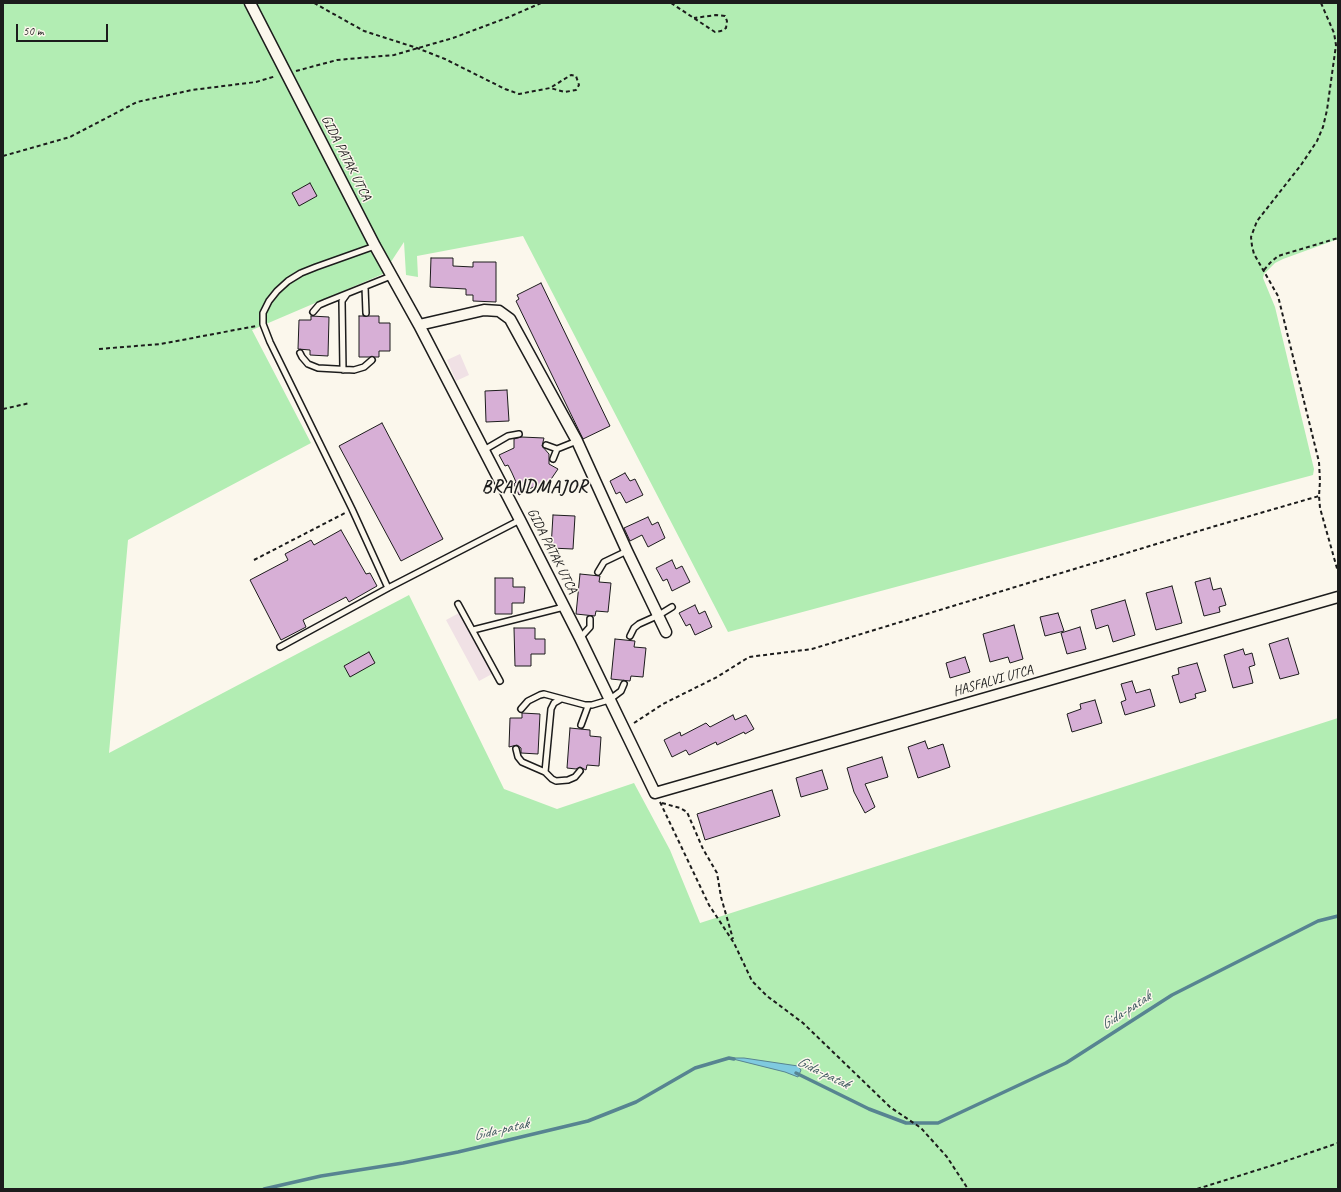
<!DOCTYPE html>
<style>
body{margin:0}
#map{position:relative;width:1341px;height:1192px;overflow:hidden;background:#fbf7ec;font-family:Caveat,sans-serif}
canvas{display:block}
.frame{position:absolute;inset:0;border:4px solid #1c1c1c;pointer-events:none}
.scale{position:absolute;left:16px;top:24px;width:92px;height:18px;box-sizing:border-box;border:2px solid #1c1c1c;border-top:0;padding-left:5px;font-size:12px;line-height:14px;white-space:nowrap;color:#1c1c1c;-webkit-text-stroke:3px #fbf7ec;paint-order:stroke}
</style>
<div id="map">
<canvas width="1341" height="1192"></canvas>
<div class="frame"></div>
<div class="scale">50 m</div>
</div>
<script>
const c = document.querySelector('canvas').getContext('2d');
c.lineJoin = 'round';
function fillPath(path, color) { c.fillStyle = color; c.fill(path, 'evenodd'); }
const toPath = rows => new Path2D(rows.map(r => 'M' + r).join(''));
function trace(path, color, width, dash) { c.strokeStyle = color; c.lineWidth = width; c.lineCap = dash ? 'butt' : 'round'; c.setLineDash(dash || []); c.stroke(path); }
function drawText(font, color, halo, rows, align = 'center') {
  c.font = font + ' Caveat,sans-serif'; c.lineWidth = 3; c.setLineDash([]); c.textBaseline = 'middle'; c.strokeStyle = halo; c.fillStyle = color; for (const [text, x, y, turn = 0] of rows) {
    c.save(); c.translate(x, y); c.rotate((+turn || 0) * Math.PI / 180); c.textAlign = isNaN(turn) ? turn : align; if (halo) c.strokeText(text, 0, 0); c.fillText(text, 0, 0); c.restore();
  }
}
const built = toPath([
 [460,354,469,375,456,381,447,360],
 [459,613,492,674,479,681,446,620]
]);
const green = toPath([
 [3,3,1338,3,1338,239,1283,259,1275,263,1264,274,1263,278,1275,307,1314,469,1313,475,728,632,523,236,417,256,418,277,406,275,404,242,383,274,252,330,311,443,128,540,109,753,409,595,504,789,557,809,634,783,670,850,700,923,1338,718,1338,1189,3,1189]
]);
const water = toPath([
 [729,1058,744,1058,798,1066,801,1070,798,1077,785,1072,729,1058]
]);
const stream = toPath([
 [796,1073,869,1109,906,1123,938,1123,1066,1063,1172,995,1318,921,1338,916],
 [264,1189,321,1176,403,1163,458,1152,588,1121,636,1102,695,1068,729,1058,734,1059]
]);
const building = toPath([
 [310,183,317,196,299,206,292,193,310,183],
 [431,258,453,258,453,266,473,267,473,262,496,262,496,302,473,301,473,295,466,295,466,289,430,287,431,258],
 [541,283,610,426,583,439,516,301,519,299,517,295,541,283],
 [311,316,329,317,328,356,310,355,310,350,298,349,299,320,311,320,311,316],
 [359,316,379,316,379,323,390,323,390,351,379,351,379,357,359,357,359,316],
 [507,390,509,421,486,422,485,391,507,390],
 [382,423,443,539,401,561,339,446,382,423],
 [521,437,544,438,542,446,549,454,549,464,558,469,543,491,535,486,519,495,514,484,516,482,512,473,508,465,505,466,499,455,514,448,514,439,521,437],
 [625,473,630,481,635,479,643,495,626,503,620,492,616,494,610,481,625,473],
 [553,515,575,516,573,549,551,548,553,515],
 [648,517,652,525,658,522,665,538,648,547,642,535,630,541,624,528,648,517],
 [341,530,366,574,370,573,377,586,349,602,346,597,303,620,306,627,281,640,250,580,288,560,285,554,311,540,314,545,341,530],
 [672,560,676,569,682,566,690,582,672,591,667,579,663,581,656,568,672,560],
 [580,574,600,576,599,582,611,583,608,612,596,611,595,616,576,614,580,574],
 [495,578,513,578,513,587,525,587,524,603,512,603,512,614,495,614,495,578],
 [1210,578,1213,590,1221,588,1226,605,1219,607,1220,612,1204,616,1195,582,1210,578],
 [1172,586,1182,623,1156,630,1146,593,1172,586],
 [1125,600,1135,635,1113,642,1108,625,1096,629,1091,610,1125,600],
 [695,605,699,614,705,611,712,627,695,635,690,624,686,626,679,613,695,605],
 [1058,613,1064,631,1045,636,1040,617,1058,613],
 [1014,625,1023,659,1010,663,1008,657,990,662,983,634,1014,625],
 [1080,627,1086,649,1067,654,1061,633,1080,627],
 [514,628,535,628,535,639,545,639,545,654,531,654,531,666,515,666,514,628],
 [1288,638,1299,674,1280,679,1269,644,1288,638],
 [615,639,635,641,634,647,646,648,643,677,631,676,630,681,611,679,615,639],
 [1243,649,1245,655,1252,653,1255,665,1249,667,1253,683,1233,688,1224,655,1243,649],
 [369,652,375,663,350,677,344,666,369,652],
 [965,657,970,672,950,678,946,663,965,657],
 [1197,663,1206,691,1195,694,1196,698,1180,703,1172,676,1179,674,1178,668,1197,663],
 [1132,681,1136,693,1150,689,1155,706,1125,715,1121,702,1126,700,1121,684,1132,681],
 [1095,700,1102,723,1072,732,1067,714,1081,709,1080,704,1095,700],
 [522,713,540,714,538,754,521,753,521,748,517,745,509,747,510,718,522,718,522,713],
 [733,715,735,720,746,715,754,729,745,734,744,732,717,745,716,742,689,755,686,750,672,757,664,740,680,732,681,736,706,723,710,727,733,715],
 [570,728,590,730,590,736,601,737,599,766,587,765,586,770,580,767,576,769,567,768,570,728],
 [925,741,928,749,943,744,950,767,918,778,908,747,925,741],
 [882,757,888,777,865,784,875,807,865,813,854,792,847,768,882,757],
 [822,770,828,789,801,797,796,778,822,770],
 [772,790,780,816,705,840,697,814,772,790]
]);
const path = toPath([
 [314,3,364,31,417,48,445,59,505,89,519,94,550,88,565,92,576,90,579,85,576,76,571,75,550,88],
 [671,3,715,32,721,31,726,28,727,21,725,16,716,15,694,18],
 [1321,3,1334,33,1336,45,1327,110,1323,127,1317,141,1301,165,1257,221,1251,237,1252,246,1254,254,1278,296,1319,462,1320,481,1319,496,1320,508,1338,572],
 [296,71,337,60,394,55,453,38,509,17,541,3],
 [3,156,70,137,137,102,192,90,256,82,276,76],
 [1264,270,1270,263,1278,256,1338,238],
 [99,349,161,344,256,326],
 [3,409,30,403],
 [254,560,345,513],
 [634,723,663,704,717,677,749,657,812,649,1212,527,1319,496],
 [660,802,709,905,734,943,752,981,767,996,803,1023,890,1107,921,1128,947,1157,968,1189],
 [662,803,680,808,687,812,703,849,717,873,721,897,733,939],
 [1197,1189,1280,1163,1338,1143]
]);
const lane = toPath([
 [375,246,316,267,301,273,288,281,277,291,269,301,263,313,263,324,270,342,352,509,388,588],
 [365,287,366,313],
 [313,312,319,305,326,302,391,276],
 [300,353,302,357,308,364,318,368,354,370,364,367,372,360],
 [343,370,342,301,347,294],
 [546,445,557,449,577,441],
 [484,450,508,436,519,434],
 [553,459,557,449],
 [598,572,604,562,627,551],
 [458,604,500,681],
 [473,630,564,607],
 [630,636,634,628,639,624,659,615,672,607],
 [580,638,590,627,590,619],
 [280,647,388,588,520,520],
 [521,709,528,701,540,695,544,694,585,705,592,705,609,700,621,691,624,684],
 [581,725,588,706],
 [516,749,518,757,522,762,545,772,552,779,556,781,568,780,575,777,580,771],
 [545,772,551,709,554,703,561,699]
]);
const street = toPath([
 [250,3,375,246,419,325,520,520,580,638,655,793,1338,597],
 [419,325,484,310,499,311,510,319,577,441,627,551,666,632]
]);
const streetNames = [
 ["GIDA PATAK UTCA",346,158,63],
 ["GIDA PATAK UTCA",552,551,63],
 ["HASFALVI UTCA",993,681,-16]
];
const waterNames = [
 ["Gida-patak",1126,1011,-33],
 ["Gida-patak",823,1073,26],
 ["Gida-patak",501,1130,-13]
];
const districtNames = [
 ["BRANDMAJOR",535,487]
];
fillPath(built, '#f0e1e5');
fillPath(green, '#b2edb3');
fillPath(water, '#7fcadf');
trace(water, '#578491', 1);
trace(stream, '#578491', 3.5);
fillPath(building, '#d7afd6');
trace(building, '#1c1c1c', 1);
trace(lane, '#1c1c1c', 8);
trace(street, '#1c1c1c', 13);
trace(path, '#1c1c1c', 2, [4, 3]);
trace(lane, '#fbf7ec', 5);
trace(street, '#fbf7ec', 10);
drawText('14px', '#1c1c1c', '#fbf7ec', streetNames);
drawText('italic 15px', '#3f5960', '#fbf7ec', waterNames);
c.letterSpacing = '1px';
drawText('bold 18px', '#1c1c1c', '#fbf7ec', districtNames);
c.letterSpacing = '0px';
</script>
